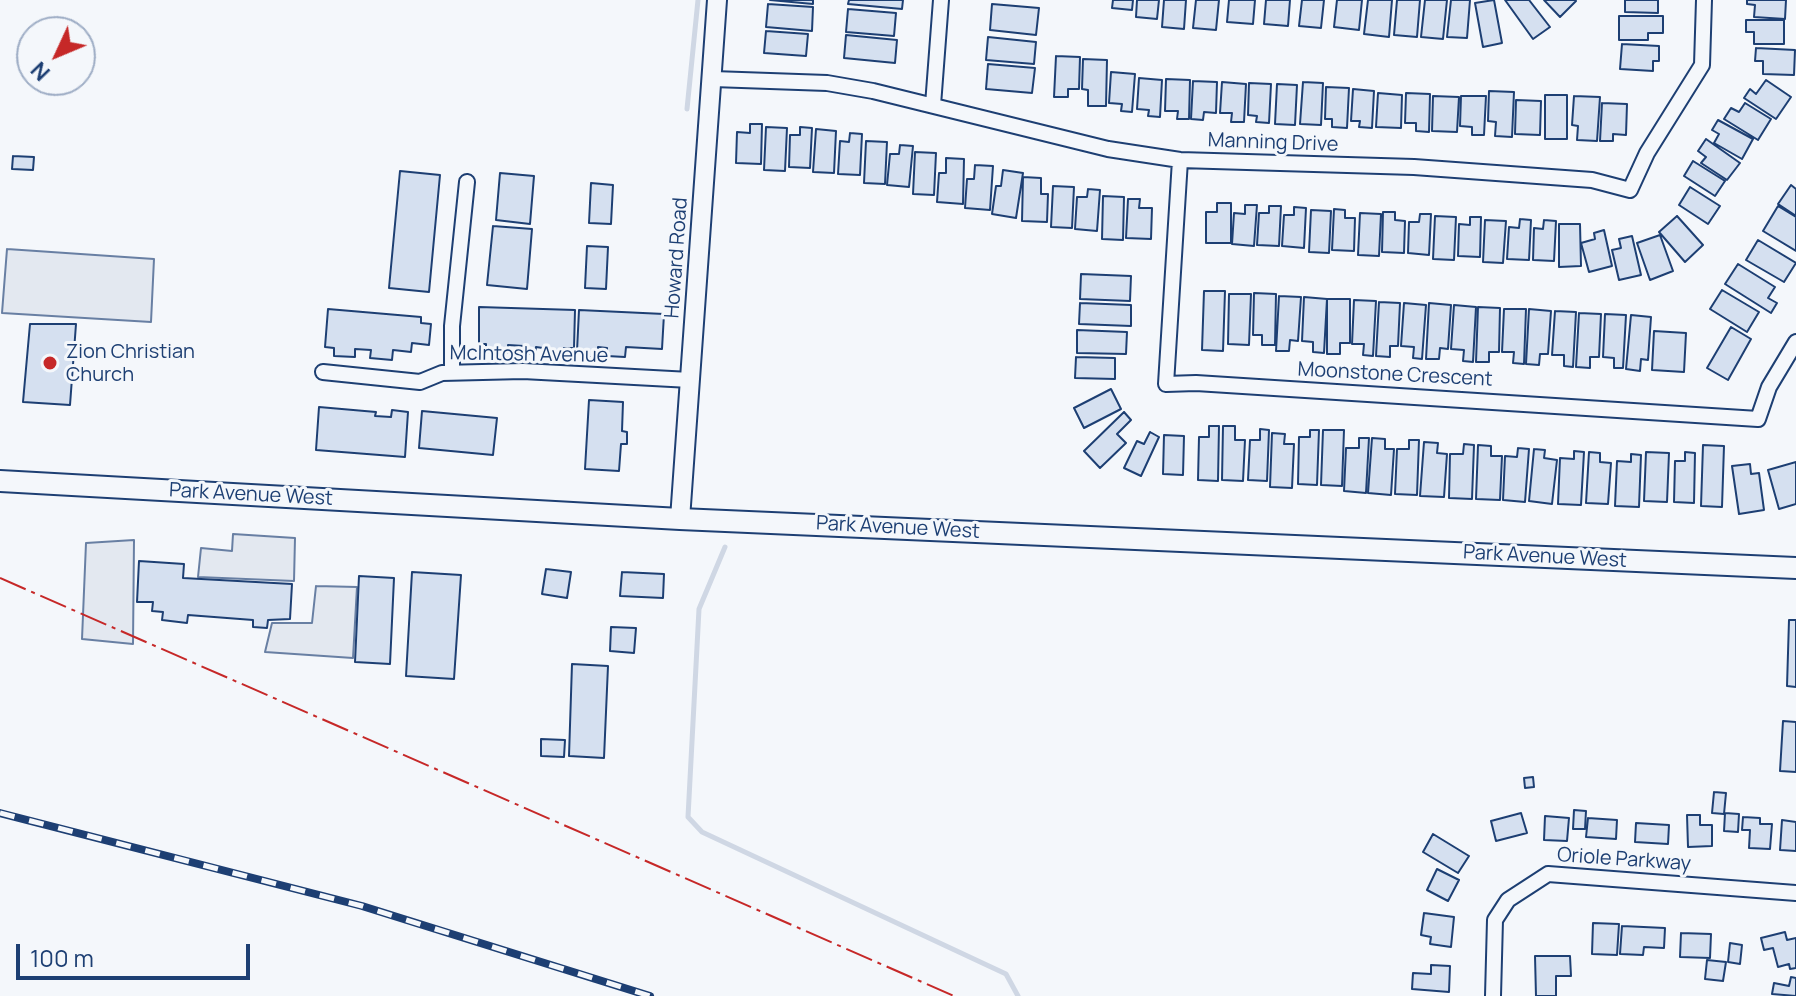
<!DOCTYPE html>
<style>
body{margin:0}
#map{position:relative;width:1796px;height:996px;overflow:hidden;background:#f4f7fb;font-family:Manrope,sans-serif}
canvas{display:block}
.north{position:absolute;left:16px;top:16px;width:80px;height:80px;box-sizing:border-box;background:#f4f7fb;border:2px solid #9eadc5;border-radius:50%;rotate:226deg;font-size:22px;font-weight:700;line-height:32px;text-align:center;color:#1d3f73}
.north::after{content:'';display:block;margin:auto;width:28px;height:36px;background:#c62828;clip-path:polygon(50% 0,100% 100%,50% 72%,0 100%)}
.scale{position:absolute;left:16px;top:944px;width:234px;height:36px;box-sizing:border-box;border:4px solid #1d3f73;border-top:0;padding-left:10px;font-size:24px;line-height:28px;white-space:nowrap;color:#1d3f73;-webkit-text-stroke:6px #f4f7fb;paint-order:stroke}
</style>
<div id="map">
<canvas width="1796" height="996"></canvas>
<div class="north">N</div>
<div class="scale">100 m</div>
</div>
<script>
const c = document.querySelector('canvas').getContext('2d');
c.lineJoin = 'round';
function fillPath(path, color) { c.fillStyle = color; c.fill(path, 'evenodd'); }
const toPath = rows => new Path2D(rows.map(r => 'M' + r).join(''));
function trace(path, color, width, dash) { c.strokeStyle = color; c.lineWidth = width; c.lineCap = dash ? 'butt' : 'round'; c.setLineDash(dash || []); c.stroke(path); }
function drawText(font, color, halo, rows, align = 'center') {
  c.font = font + ' Manrope,sans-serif'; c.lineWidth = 6; c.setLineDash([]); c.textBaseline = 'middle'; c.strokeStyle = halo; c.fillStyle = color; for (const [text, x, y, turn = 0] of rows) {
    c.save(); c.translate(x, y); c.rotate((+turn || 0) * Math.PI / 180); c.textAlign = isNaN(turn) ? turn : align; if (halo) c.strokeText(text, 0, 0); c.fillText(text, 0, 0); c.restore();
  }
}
const parking = toPath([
 [7,249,154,259,151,322,2,313,7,249],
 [233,534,295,538,294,581,198,577,201,548,232,551,233,534],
 [134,540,133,644,82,639,86,543,134,540],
 [316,586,357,587,353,658,265,652,272,623,312,623,316,586]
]);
const stream = toPath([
 [687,109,698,0],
 [725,547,699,609,688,817,702,832,1006,974,1018,996]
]);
const building = toPath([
 [770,0,813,0,813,4,770,0],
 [849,0,903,0,902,9,848,4,849,0],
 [1113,0,1133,0,1132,10,1112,8,1113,0],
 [1137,0,1159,0,1157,19,1136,17,1137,0],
 [1164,0,1186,0,1184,29,1162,27,1164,0],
 [1196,0,1219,0,1216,30,1193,28,1196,0],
 [1229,0,1255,0,1253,24,1227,22,1229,0],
 [1266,0,1290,0,1288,26,1264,24,1266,0],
 [1302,0,1324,0,1321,28,1299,26,1302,0],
 [1337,0,1362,0,1359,30,1334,27,1337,0],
 [1368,0,1392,0,1389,37,1364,34,1368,0],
 [1397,0,1420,0,1417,37,1394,35,1397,0],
 [1425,0,1447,0,1443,39,1421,37,1425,0],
 [1451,0,1470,0,1467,38,1447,37,1451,0],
 [1494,0,1502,43,1483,47,1475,3,1494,0],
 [1505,0,1529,0,1550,27,1533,39,1505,0],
 [1544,0,1575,0,1576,1,1560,17,1544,0],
 [1625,0,1658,0,1658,13,1625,12,1625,0],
 [1747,0,1786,0,1785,19,1754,17,1755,5,1747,4,1747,0],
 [768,4,813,7,812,31,766,27,768,4],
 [992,4,1039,8,1036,35,990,30,992,4],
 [848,9,896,13,894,36,846,32,848,9],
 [1619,16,1663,16,1663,33,1648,33,1648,40,1619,40,1619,16],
 [1746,20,1784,20,1784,44,1754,44,1754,32,1746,32,1746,20],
 [766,31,808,34,806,56,764,53,766,31],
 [846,35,897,40,895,63,844,58,846,35],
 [988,37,1036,42,1034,64,986,60,988,37],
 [1622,44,1659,46,1659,61,1653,61,1653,71,1620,69,1622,44],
 [1756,48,1795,50,1794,75,1763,74,1763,61,1755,61,1756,48],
 [1056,56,1080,57,1079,89,1068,89,1068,97,1054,97,1056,56],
 [1083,59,1107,60,1106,106,1088,106,1088,90,1082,89,1083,59],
 [988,64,1035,68,1032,93,986,89,988,64],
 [1111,72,1135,74,1132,112,1121,111,1122,104,1109,103,1111,72],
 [1139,78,1162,80,1160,117,1148,116,1149,110,1137,109,1139,78],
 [1166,79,1190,80,1189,119,1177,119,1178,111,1165,111,1166,79],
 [1766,80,1791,97,1776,119,1744,98,1750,89,1756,94,1766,80],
 [1193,81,1217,82,1216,113,1204,112,1203,120,1191,119,1193,81],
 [1222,82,1246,84,1244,122,1231,122,1232,113,1220,113,1222,82],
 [1303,82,1323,83,1321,125,1300,124,1303,82],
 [1249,83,1271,84,1269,123,1256,122,1257,116,1248,115,1249,83],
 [1277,84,1297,85,1295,125,1275,124,1277,84],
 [1326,87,1349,88,1347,128,1332,127,1332,119,1325,119,1326,87],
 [1353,89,1374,91,1372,128,1359,127,1360,121,1351,121,1353,89],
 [1489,91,1514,92,1512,137,1495,136,1496,122,1488,121,1489,91],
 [1378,93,1402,95,1401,128,1376,127,1378,93],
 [1406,93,1430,94,1429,132,1416,131,1416,123,1405,123,1406,93],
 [1545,95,1567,95,1567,139,1545,139,1545,95],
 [1433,96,1459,97,1457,132,1432,131,1433,96],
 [1461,96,1486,96,1484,135,1472,135,1472,127,1460,126,1461,96],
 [1574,96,1600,97,1597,141,1577,140,1578,126,1572,125,1574,96],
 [1516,100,1541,101,1540,135,1515,134,1516,100],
 [1602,103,1627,104,1626,135,1613,134,1613,141,1600,141,1602,103],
 [1745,103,1771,119,1758,140,1724,119,1731,108,1739,112,1745,103],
 [1718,120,1753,139,1742,159,1714,143,1719,134,1712,130,1718,120],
 [750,124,762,124,761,164,736,163,737,132,750,133,750,124],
 [766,127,787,128,785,171,764,170,766,127],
 [800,127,812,128,810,168,789,167,790,135,800,135,800,127],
 [816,129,836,131,834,173,813,172,816,129],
 [850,133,862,134,860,175,838,174,840,141,849,142,850,133],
 [1706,139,1740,163,1727,180,1701,163,1706,157,1698,151,1706,139],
 [866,141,887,142,885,184,864,183,866,141],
 [900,145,913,146,909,187,887,185,890,154,899,154,900,145],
 [915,152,936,153,934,195,913,194,915,152],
 [13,156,34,157,33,170,12,169,13,156],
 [946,158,964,159,963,204,937,202,939,173,946,173,946,158],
 [1693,161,1725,181,1715,196,1684,176,1693,161],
 [975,165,993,166,990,210,965,208,967,179,974,179,975,165],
 [1003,170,1023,173,1016,218,992,214,996,186,1001,186,1003,170],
 [400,171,440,175,429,292,389,288,400,171],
 [500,173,534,176,530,224,496,220,500,173],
 [1023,177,1041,178,1041,194,1048,194,1047,222,1022,221,1023,177],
 [591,183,613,185,611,224,589,223,591,183],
 [1791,185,1796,189,1796,216,1778,204,1791,185],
 [1053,186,1074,187,1072,228,1051,227,1053,186],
 [1690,187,1720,206,1708,224,1679,205,1690,187],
 [1088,189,1100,190,1097,231,1075,229,1077,197,1087,197,1088,189],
 [1103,196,1124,197,1123,240,1102,239,1103,196],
 [1128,199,1140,199,1139,208,1152,208,1151,239,1126,238,1128,199],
 [1217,203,1231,203,1231,243,1206,243,1206,212,1217,212,1217,203],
 [1245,205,1257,205,1254,246,1232,244,1234,213,1245,214,1245,205],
 [1269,206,1281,206,1279,246,1257,245,1259,213,1269,213,1269,206],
 [1778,206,1796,217,1796,251,1763,231,1778,206],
 [1294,207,1306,208,1304,248,1282,246,1284,215,1294,215,1294,207],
 [1334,209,1345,210,1345,218,1355,218,1354,251,1332,250,1334,209],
 [1311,210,1331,211,1329,253,1309,252,1311,210],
 [1383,212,1395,212,1395,220,1405,221,1404,253,1382,252,1383,212],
 [1360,213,1381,214,1379,256,1358,255,1360,213],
 [1420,214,1431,214,1429,255,1408,253,1409,222,1419,222,1420,214],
 [1435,216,1456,217,1454,260,1433,259,1435,216],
 [1677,216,1703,245,1685,262,1659,232,1677,216],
 [1470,217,1481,217,1480,257,1458,256,1459,224,1470,225,1470,217],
 [1520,219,1531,220,1529,260,1507,259,1509,227,1519,228,1520,219],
 [1485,220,1506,221,1503,263,1483,262,1485,220],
 [1544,220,1556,221,1554,261,1533,260,1534,228,1543,229,1544,220],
 [1559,224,1580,224,1581,266,1559,267,1559,224],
 [493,226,532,229,527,289,487,285,493,226],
 [1604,230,1612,266,1589,272,1581,243,1595,239,1594,233,1604,230],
 [1660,235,1673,271,1650,280,1637,243,1660,235],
 [1632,236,1641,275,1619,280,1612,250,1621,248,1619,239,1632,236],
 [1758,240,1796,263,1784,282,1746,260,1758,240],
 [587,246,608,247,606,289,585,288,587,246],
 [1738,264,1775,287,1768,298,1777,303,1771,313,1725,284,1738,264],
 [1081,274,1131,276,1130,301,1080,299,1081,274],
 [1722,290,1759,312,1747,332,1710,309,1722,290],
 [1204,291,1225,291,1223,351,1202,350,1204,291],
 [1254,293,1276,294,1275,345,1262,345,1262,335,1253,335,1254,293],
 [1229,294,1251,294,1249,345,1228,344,1229,294],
 [1279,296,1301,297,1298,341,1290,340,1289,351,1276,351,1279,296],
 [1304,297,1327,299,1324,353,1313,352,1313,342,1302,341,1304,297],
 [1327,299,1350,299,1350,343,1340,343,1340,354,1327,354,1327,299],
 [1354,300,1376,301,1373,356,1363,355,1364,344,1352,344,1354,300],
 [1379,302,1400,303,1398,346,1390,346,1390,357,1376,356,1379,302],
 [1080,303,1131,305,1131,326,1079,324,1080,303],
 [1404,303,1426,305,1422,359,1413,358,1414,347,1401,346,1404,303],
 [1429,303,1451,305,1448,349,1440,348,1439,359,1426,359,1429,303],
 [1454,305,1476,307,1473,362,1463,361,1464,350,1451,349,1454,305],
 [479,307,575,310,574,348,564,348,564,357,542,356,543,348,536,347,535,354,523,354,524,346,508,345,508,353,486,352,486,344,479,344,479,307],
 [1478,307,1500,308,1499,352,1489,352,1489,362,1476,362,1478,307],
 [328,309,421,317,421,323,431,324,429,345,412,343,411,352,393,350,392,360,370,358,371,350,355,349,355,357,334,356,334,348,325,347,328,309],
 [1504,309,1526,309,1524,364,1513,363,1514,352,1502,352,1504,309],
 [1529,309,1551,311,1548,354,1540,354,1539,365,1526,364,1529,309],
 [579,310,664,314,662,349,626,347,625,357,607,356,607,348,598,347,598,357,586,357,587,351,577,351,579,310],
 [1555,311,1576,312,1573,367,1564,366,1564,355,1552,355,1555,311],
 [1579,313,1601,314,1599,357,1590,357,1590,368,1576,367,1579,313],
 [1605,314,1626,315,1623,368,1614,368,1614,358,1603,357,1605,314],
 [1631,315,1651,317,1648,360,1641,359,1640,371,1626,369,1631,315],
 [30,324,76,324,70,405,23,402,30,324],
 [1731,327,1751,339,1728,380,1707,368,1731,327],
 [1077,330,1127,332,1126,354,1077,353,1077,330],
 [1654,331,1686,333,1684,372,1652,370,1654,331],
 [1076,357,1115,358,1115,379,1075,378,1076,357],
 [1111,389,1121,409,1084,428,1074,408,1111,389],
 [589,400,623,402,622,431,627,432,627,444,621,444,619,471,585,469,589,400],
 [319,407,376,412,375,416,391,417,392,410,408,412,405,457,316,450,319,407],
 [422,411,497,418,493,455,419,448,422,411],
 [1124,412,1131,420,1117,434,1126,443,1100,468,1084,451,1124,412],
 [1209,426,1219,426,1218,481,1198,480,1199,437,1209,437,1209,426],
 [1223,426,1235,426,1235,440,1245,440,1243,481,1222,480,1223,426],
 [1260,429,1269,430,1267,481,1248,480,1250,440,1260,440,1260,429],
 [1310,430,1319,430,1317,485,1298,484,1299,437,1310,437,1310,430],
 [1323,430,1344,430,1342,486,1321,485,1323,430],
 [1150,432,1159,437,1141,476,1124,468,1137,441,1144,444,1150,432],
 [1272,433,1285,434,1284,444,1294,444,1292,488,1270,487,1272,433],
 [1164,435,1184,436,1183,475,1163,474,1164,435],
 [1359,438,1369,438,1366,493,1344,491,1346,448,1359,448,1359,438],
 [1372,438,1385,439,1385,449,1394,449,1391,495,1368,493,1372,438],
 [1409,440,1419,440,1417,495,1395,494,1397,449,1409,449,1409,440],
 [1424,442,1438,443,1437,453,1447,454,1444,497,1420,496,1424,442],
 [1464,444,1474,445,1472,499,1449,498,1450,454,1463,454,1464,444],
 [1478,445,1491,446,1491,456,1502,456,1500,500,1476,499,1478,445],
 [1703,445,1724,446,1722,507,1701,506,1703,445],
 [1518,448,1529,449,1525,502,1503,500,1505,456,1517,457,1518,448],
 [1534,449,1545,450,1544,458,1557,460,1552,504,1529,501,1534,449],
 [1574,451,1584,452,1581,505,1558,504,1560,458,1574,459,1574,451],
 [1589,452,1600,453,1600,462,1611,463,1608,504,1586,503,1589,452],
 [1646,452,1669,453,1667,502,1644,501,1646,452],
 [1685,452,1695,453,1694,503,1674,502,1675,461,1685,461,1685,452],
 [1631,454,1641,455,1639,507,1615,506,1617,461,1631,462,1631,454],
 [1796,462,1796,504,1779,509,1768,470,1796,462],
 [1750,464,1751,474,1759,473,1764,510,1739,514,1732,466,1750,464],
 [139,561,184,564,183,578,292,584,290,619,268,620,267,628,253,627,253,620,188,615,187,623,162,620,163,612,152,611,153,602,137,602,139,561],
 [546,569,571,572,567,598,542,594,546,569],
 [412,572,461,575,454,679,406,676,412,572],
 [622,572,664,574,663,598,620,596,622,572],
 [359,576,394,578,390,664,355,662,359,576],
 [1789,620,1796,620,1796,687,1787,686,1789,620],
 [611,627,636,628,634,653,610,651,611,627],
 [572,664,608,666,604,758,569,756,572,664],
 [1783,721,1796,722,1796,772,1780,771,1783,721],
 [541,739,565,740,564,757,541,756,541,739],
 [1533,777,1534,787,1525,788,1524,778,1533,777],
 [1714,792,1726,793,1724,814,1712,813,1714,792],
 [1574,810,1586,811,1585,829,1573,829,1574,810],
 [1521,813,1527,833,1496,841,1491,821,1521,813],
 [1725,813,1739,814,1738,832,1724,831,1725,813],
 [1687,815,1700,815,1700,825,1712,825,1712,846,1688,847,1687,815],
 [1545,816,1569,818,1567,841,1544,840,1545,816],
 [1743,817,1760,818,1760,824,1772,824,1770,849,1749,848,1750,830,1742,830,1743,817],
 [1588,818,1617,820,1616,839,1586,837,1588,818],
 [1782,820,1796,822,1796,851,1780,850,1782,820],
 [1636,823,1669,825,1668,844,1635,842,1636,823],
 [1433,834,1469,856,1458,873,1423,852,1433,834],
 [1437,869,1459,880,1448,901,1427,890,1437,869],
 [1424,913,1454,917,1451,947,1430,944,1431,937,1421,935,1424,913],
 [1593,923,1619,924,1617,955,1592,954,1593,923],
 [1622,926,1665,928,1664,948,1644,947,1643,955,1620,954,1622,926],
 [1785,932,1787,940,1796,938,1796,968,1790,969,1789,964,1778,967,1773,948,1764,950,1761,938,1785,932],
 [1681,933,1711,934,1710,958,1680,957,1681,933],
 [1730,943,1742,945,1740,964,1728,962,1730,943],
 [1535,956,1570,956,1571,976,1556,976,1556,996,1536,996,1535,956],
 [1707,960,1726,962,1723,981,1705,979,1707,960],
 [1431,965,1450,966,1449,992,1412,989,1413,973,1431,974,1431,965],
 [1791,977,1796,978,1796,996,1772,994,1774,983,1789,986,1791,977]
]);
const minor = toPath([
 [713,79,827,83,873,91,1108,149,1180,160,1414,167,1592,180,1630,190,1647,153,1702,65,1704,0],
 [933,105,941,0],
 [1180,160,1166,384,1196,383,1758,419,1769,387,1796,342],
 [323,372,420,382,442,373,523,371,690,380],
 [452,372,452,326,467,182],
 [1493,996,1495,920,1508,900,1548,874,1796,893]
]);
const tertiary = toPath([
 [680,519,717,0]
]);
const secondary = toPath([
 [0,481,680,519,1796,568]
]);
const rail = toPath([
 [0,813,362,906,650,996]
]);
const power = toPath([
 [0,578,954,996]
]);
const markers = [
 [50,363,8,"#c62828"]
];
const streetNames = [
 ["Manning Drive",1273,143,2],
 ["Howard Road",677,258,-86],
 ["McIntosh Avenue",529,355,1],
 ["Moonstone Crescent",1395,375,3],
 ["Park Avenue West",251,495,3],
 ["Park Avenue West",898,528,3],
 ["Park Avenue West",1545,557,3],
 ["Oriole Parkway",1624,860,4]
];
const poiNames = [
 ["Zion Christian",66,352],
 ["Church",66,375]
];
fillPath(parking, '#e3e8f0');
trace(parking, '#687fa3', 2);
trace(stream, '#cfd7e4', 5);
fillPath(building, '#d5e0f0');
trace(building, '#1d3f73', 2);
trace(minor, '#1d3f73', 18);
trace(tertiary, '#1d3f73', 22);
trace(secondary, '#1d3f73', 24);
trace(minor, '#f4f7fb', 14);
trace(tertiary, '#f4f7fb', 18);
trace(secondary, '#f4f7fb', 20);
trace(rail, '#1d3f73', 8);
trace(rail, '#f4f7fb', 5, [15]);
trace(power, '#c62828', 2, [28, 6, 4, 6]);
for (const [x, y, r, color] of markers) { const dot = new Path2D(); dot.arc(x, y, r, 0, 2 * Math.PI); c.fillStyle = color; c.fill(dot); trace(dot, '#f4f7fb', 3); }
drawText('20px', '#1d3f73', '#f4f7fb', streetNames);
drawText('20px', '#1d3f73', '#f4f7fb', poiNames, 'left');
</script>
